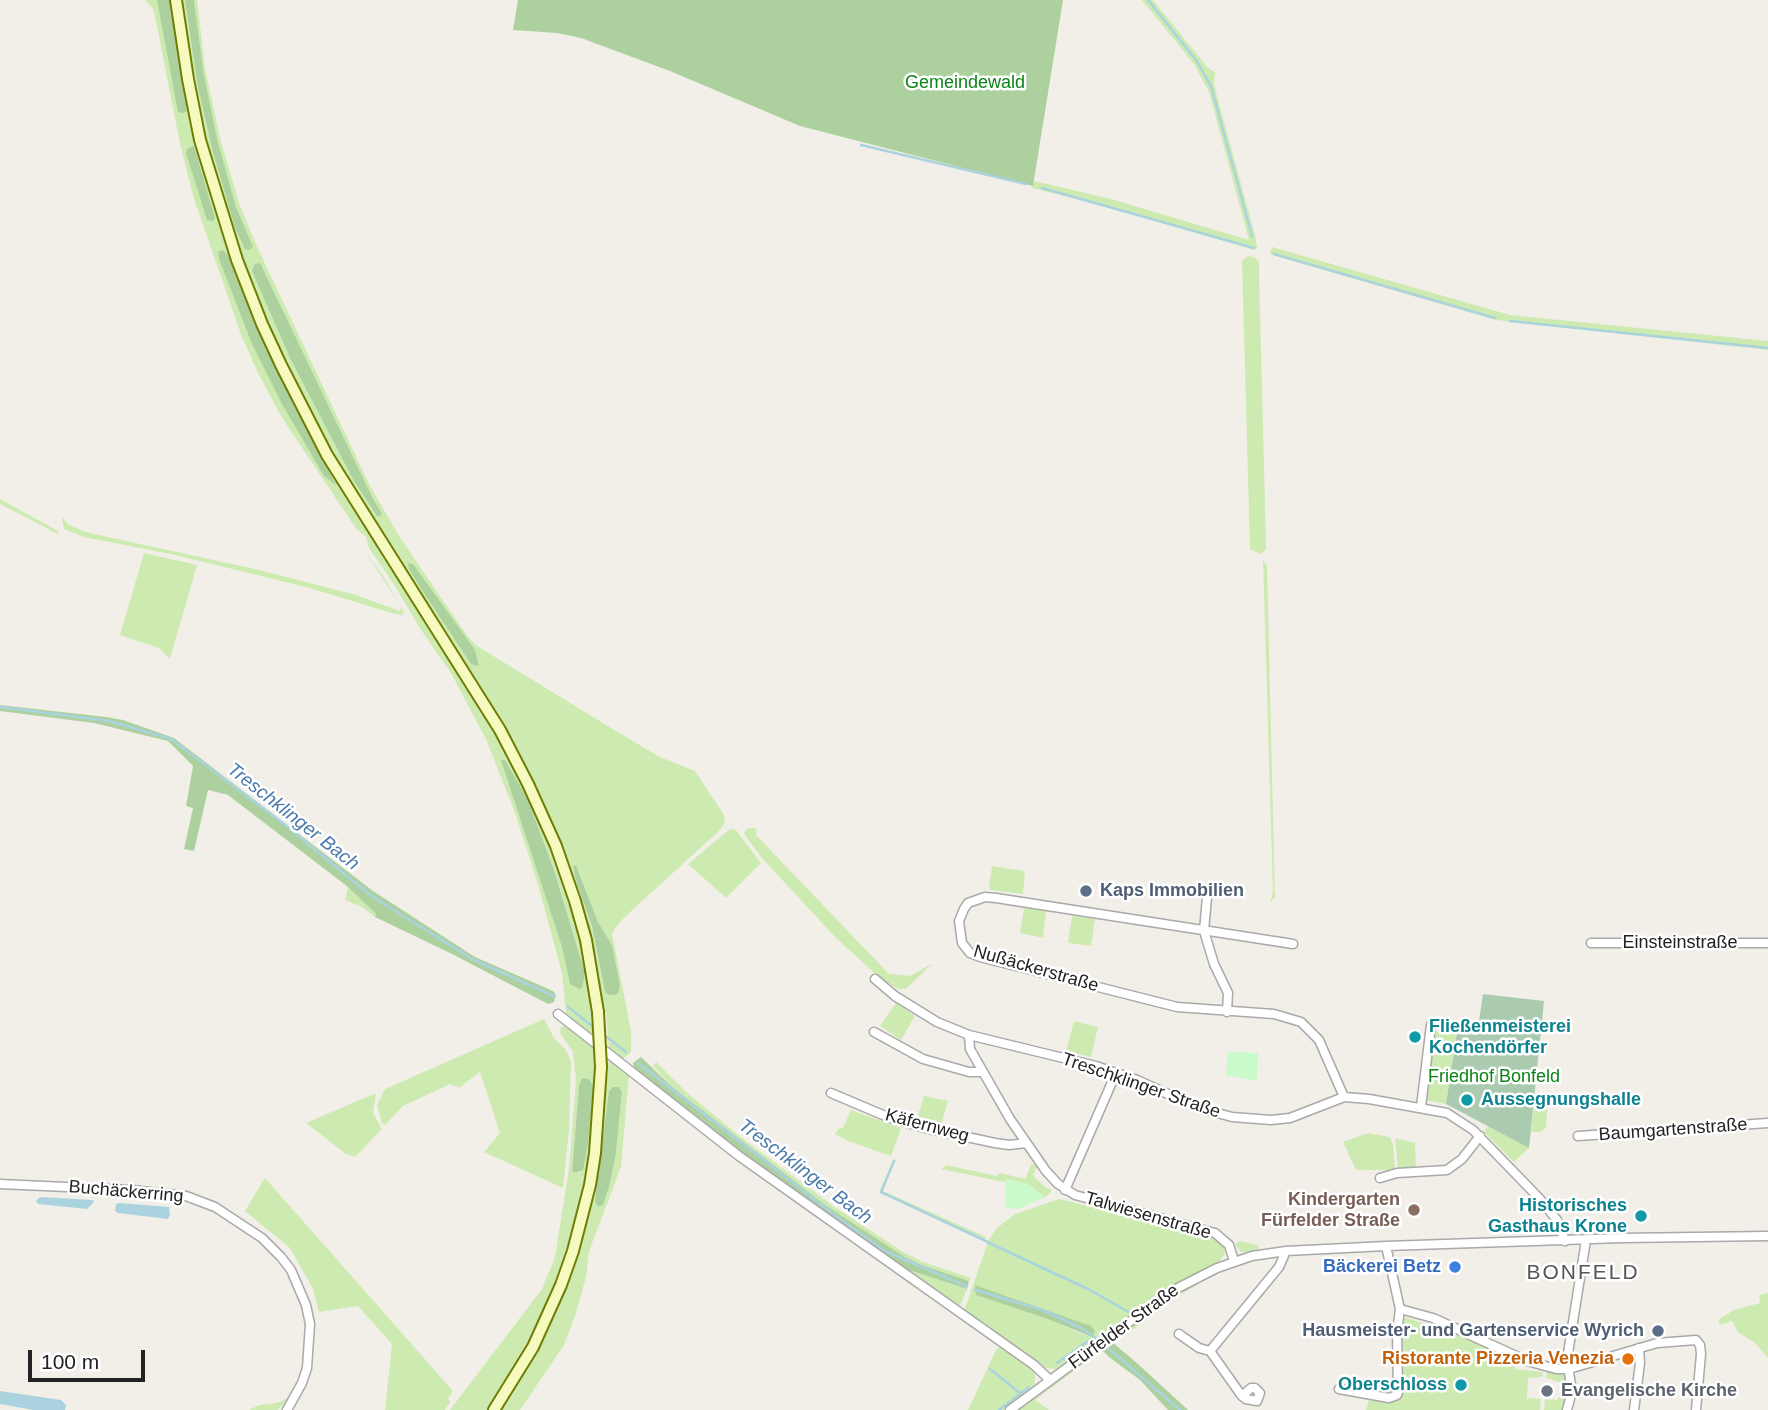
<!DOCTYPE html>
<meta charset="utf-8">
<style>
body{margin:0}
#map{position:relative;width:1768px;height:1410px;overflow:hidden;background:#f2efe9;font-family:Helvetica,sans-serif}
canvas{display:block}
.scale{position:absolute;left:28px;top:1350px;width:117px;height:32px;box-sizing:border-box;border:4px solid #222;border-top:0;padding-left:9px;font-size:21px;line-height:24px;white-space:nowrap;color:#222;-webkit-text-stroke:5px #fff;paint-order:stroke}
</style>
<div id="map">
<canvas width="1768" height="1410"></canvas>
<div class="scale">100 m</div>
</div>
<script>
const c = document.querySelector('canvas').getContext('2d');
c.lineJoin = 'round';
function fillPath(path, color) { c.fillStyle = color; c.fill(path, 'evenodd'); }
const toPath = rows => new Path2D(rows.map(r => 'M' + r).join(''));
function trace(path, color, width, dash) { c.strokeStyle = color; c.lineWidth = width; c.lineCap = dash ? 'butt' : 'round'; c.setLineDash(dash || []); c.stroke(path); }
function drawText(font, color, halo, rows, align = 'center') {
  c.font = font + ' Helvetica,sans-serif'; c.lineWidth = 5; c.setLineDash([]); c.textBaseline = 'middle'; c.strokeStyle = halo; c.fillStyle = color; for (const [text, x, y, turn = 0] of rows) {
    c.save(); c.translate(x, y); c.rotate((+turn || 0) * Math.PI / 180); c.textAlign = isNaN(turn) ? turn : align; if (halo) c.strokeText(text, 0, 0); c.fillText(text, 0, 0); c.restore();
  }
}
const grass = toPath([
 [145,0,170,0,182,80,211,198,227,249,276,367,353,507,496,732,524,786,552,847,581,941,592,1003,590,1004,593,1037,566,1014,562,973,538,884,514,810,486,739,451,673,421,630,395,586,369,548,366,537,357,530,281,416,259,375,242,337,194,199,179,139,156,21,153,9],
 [536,865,554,870,585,973,581,988,570,984,562,947],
 [180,0,197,0,205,68,220,138,240,206,259,251,370,486,401,539,468,637,477,646,626,737,660,757,695,771,724,815,725,822,720,830,629,913,618,924,612,934,631,1031,631,1052,624,1058,620,1058,609,1049,606,1012,603,1011,588,927,561,845,527,771,498,715,329,448,285,362,259,305,235,238,206,139],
 [573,867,578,869,598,922,612,945,605,992,592,926,577,884],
 [1142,0,1153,0,1208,68,1215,72,1214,85,1255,235,1257,248,1254,250,1104,206,1032,188,1034,181,1111,199,1249,240,1209,92,1194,64],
 [1272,247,1510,315,1768,341,1768,350,1496,320,1272,255,1270,254],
 [1248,256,1254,257,1259,262,1259,271,1266,545,1266,549,1261,554,1250,549,1242,261],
 [0,499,58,531,58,534,0,504],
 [62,517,69,525,85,532,255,569,356,595,400,611,401,607,365,551,382,574,404,612,402,615,395,614,306,587,175,555,84,537,64,529],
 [144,553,197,565,170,659,159,648,120,635],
 [1263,560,1267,566,1275,897,1270,903,1273,892],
 [753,828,757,829,756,835,889,974,910,976,933,963,906,989,898,989,880,978,836,938,761,857,744,834,746,829],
 [730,829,736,830,761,863,726,898,688,864],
 [992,866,1025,871,1023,894,991,890,989,887],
 [348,887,376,914,375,917,362,907,345,900],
 [1024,908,1046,911,1043,938,1020,933],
 [1072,916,1095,919,1091,946,1068,943],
 [896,1003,915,1016,901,1040,880,1026],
 [544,1019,554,1038,566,1050,571,1062,569,1130,563,1188,484,1152,500,1133,480,1072,459,1088,450,1084,403,1106,385,1125,382,1123,377,1105,385,1089],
 [1074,1021,1098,1027,1091,1057,1066,1051],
 [567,1025,595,1047,596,1064,592,1144,577,1219,545,1310,506,1383,487,1410,450,1410,542,1289,555,1257,569,1169,576,1080,573,1052,560,1033,561,1027],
 [582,1078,580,1173,576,1173,572,1170,579,1085],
 [1433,1031,1457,1033,1446,1104,1425,1100],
 [609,1058,629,1075,621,1167,589,1251,586,1277,576,1313,564,1345,520,1410,499,1410,541,1342,575,1260,588,1220,600,1154],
 [619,1087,622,1093,616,1153,610,1183,595,1200,609,1091],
 [656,1062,686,1092,742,1138,833,1206,903,1252,923,1262,971,1278,969,1281,922,1265,905,1257,828,1207,671,1086,653,1066],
 [376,1093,373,1113,382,1129,355,1157,346,1154,306,1123],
 [924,1096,948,1101,941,1126,917,1120],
 [1535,1097,1548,1098,1546,1128,1540,1132,1531,1132],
 [851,1110,901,1128,891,1156,848,1141,835,1134,839,1128,843,1128],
 [1488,1126,1529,1148,1514,1162,1484,1132],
 [1368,1133,1390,1137,1393,1145,1395,1170,1356,1170,1343,1142],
 [1395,1138,1415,1143,1416,1167,1398,1168],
 [893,1160,895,1160,883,1191,986,1237,983,1241,880,1192],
 [1032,1163,1037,1167,1033,1175,1046,1188,1051,1189,1051,1192,1045,1197,1028,1184,1006,1179,1004,1182,941,1169,946,1165,997,1176,1000,1173,1025,1179],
 [265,1178,453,1391,448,1398,450,1402,445,1410,385,1410,392,1344,358,1306,319,1312,313,1289,290,1248,245,1211],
 [1059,1199,1209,1235,1220,1240,1224,1245,1225,1254,1219,1261,1169,1288,1065,1364,1056,1369,1046,1368,964,1311,989,1239,997,1228,1015,1214],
 [975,1286,1009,1297,1092,1337,1079,1333],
 [1239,1241,1258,1245,1259,1251,1241,1252,1235,1245],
 [900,1267,967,1289,961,1304,959,1305],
 [1194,1281,1197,1285,1173,1299,1123,1337,1120,1333,1174,1293],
 [1768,1293,1768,1358,1755,1343,1738,1332,1732,1321,1720,1325,1718,1320,1734,1310,1760,1303,1759,1295],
 [1406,1318,1452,1332,1513,1360,1515,1369,1543,1372,1542,1377,1528,1378,1527,1398,1541,1399,1540,1410,1366,1410,1369,1400,1395,1400,1403,1390,1402,1320],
 [1110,1340,1112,1342,1035,1400,1049,1410,1015,1410],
 [1001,1346,1032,1368,1035,1373,1035,1384,1003,1410,968,1410,996,1350],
 [1547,1372,1564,1373,1568,1380,1567,1398,1562,1410,1544,1410,1545,1399,1557,1400,1560,1396,1565,1395,1566,1384,1546,1378],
 [290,1397,278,1410,249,1410,259,1405,277,1403]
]);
const forest = toPath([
 [157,0,169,0,187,111,183,113,178,112],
 [185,0,194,0,203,70,217,139,236,207,253,247,249,250,245,249,235,228,212,148,198,87],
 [518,0,1063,0,1033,186,800,126,670,71,581,38,557,33,513,30],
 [194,146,215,218,213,221,207,220,186,153,188,148],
 [223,250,228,255,255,325,336,485,324,476,282,404,252,344,219,259,218,252],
 [260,263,371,495,382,514,380,516,377,516,354,481,290,358,252,271,255,264],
 [408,563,413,564,475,650,479,666,471,664,422,590,409,569],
 [0,705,106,717,123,720,174,738,373,891,475,957,553,991,556,995,554,1002,548,1004,452,954,375,917,376,914,348,887,228,795,208,790,194,851,184,849,193,808,186,806,193,766,168,741,94,723,0,711],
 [501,760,505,760,527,798,554,870,585,973,582,988,579,989,570,984,562,947],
 [576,865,598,922,612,945,620,985,618,993,614,995,609,995,605,992,592,926,577,884,573,867],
 [641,1057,671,1086,828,1207,905,1257,922,1265,969,1281,967,1289,900,1267,719,1138,634,1069,633,1063],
 [582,1078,589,1079,593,1086,588,1144,583,1170,576,1173,572,1171,579,1085],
 [613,1087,619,1087,622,1092,616,1153,610,1183,603,1205,597,1206,595,1200,609,1091],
 [975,1285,1091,1326,1095,1331,1092,1337,1045,1318,976,1295],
 [1112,1342,1138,1364,1188,1410,1168,1410,1140,1380,1109,1357,1102,1350]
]);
const cemetery = toPath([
 [1483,994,1544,1001,1529,1148,1446,1104,1457,1033,1477,1035]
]);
const park = toPath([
 [1228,1052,1258,1053,1257,1081,1226,1075],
 [1006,1179,1028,1184,1045,1197,1018,1209,1005,1207]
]);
const water = toPath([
 [40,1197,93,1200,94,1202,87,1209,38,1204,36,1201],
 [120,1203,169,1207,170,1215,168,1219,118,1213,115,1211,116,1204],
 [0,1391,61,1400,66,1405,65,1410,33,1410,0,1404]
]);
const stream = toPath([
 [1148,0,1196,60,1211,86,1252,236],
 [861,145,1026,184],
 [1042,188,1254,248],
 [1274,254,1495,318],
 [1510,321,1768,348],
 [0,707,109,721,171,739,284,824,370,895,472,959,554,996],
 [568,1007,596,1029],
 [604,1035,626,1052],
 [638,1063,840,1219,885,1251,966,1286],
 [894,1161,881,1192,986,1241],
 [987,1242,1088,1289,1132,1314],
 [975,1290,1043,1310,1081,1328,1097,1339],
 [1108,1348,1180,1410],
 [1057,1363,1094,1337],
 [990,1369,1021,1394],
 [999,1410,1029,1387]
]);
const street = toPath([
 [1207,897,1204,931,1214,964,1228,993,1227,1012],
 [1591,943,1768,943],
 [1293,944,996,898,985,897,968,903,964,909,959,921,962,943,970,953,980,957,1177,1007,1274,1014,1301,1022,1319,1040,1344,1097],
 [875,979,895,996,937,1022,969,1035,1096,1066,1137,1080,1199,1108,1232,1117,1271,1120,1290,1118,1344,1097,1369,1099,1447,1113,1473,1130,1539,1198,1557,1220,1565,1241],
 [558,1014,739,1156,1034,1365,1050,1380],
 [874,1032,923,1059,969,1072,983,1072],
 [969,1035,970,1049,1010,1119,1046,1171,1058,1184,1075,1195,1215,1233,1229,1245,1234,1261],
 [831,1093,890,1118,925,1128,995,1143,1009,1145,1026,1143],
 [1421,1107,1431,1025],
 [1578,1136,1768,1123],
 [1380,1178,1397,1173,1447,1170,1462,1159,1480,1136],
 [0,1184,132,1190,186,1196,215,1207,262,1238,281,1257,291,1270,306,1305,310,1324,307,1368,302,1383,287,1410],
 [1065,1190,1116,1073],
 [1400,1309,1433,1318,1527,1361,1556,1369,1569,1369,1657,1343,1696,1340,1700,1345,1701,1354,1696,1410],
 [1179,1334,1199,1348,1210,1351,1279,1267,1286,1251],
 [1210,1351,1239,1392,1242,1396,1246,1399,1257,1401,1260,1393,1255,1388,1251,1388,1242,1396],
 [1339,1389,1389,1398,1397,1395,1398,1392,1397,1332,1400,1309,1386,1246],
 [1010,1410,1170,1292,1217,1268,1252,1256,1286,1251,1386,1246,1622,1238,1768,1236],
 [1567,1410,1572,1391,1567,1360,1569,1347,1586,1240],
 [1634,1410,1640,1363,1639,1348]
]);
const secondary = toPath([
 [176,0,188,79,200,140,237,260,262,324,281,365,327,455,500,730,528,784,556,846,575,901,586,940,598,1012],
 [494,1410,533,1347,561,1285,573,1251,590,1185,595,1153,601,1067]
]);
const secondaryBridge = toPath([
 [598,1012,601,1067]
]);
const markers = [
 [1086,891,7,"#5c6f8a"],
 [1415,1037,7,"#0f9aa8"],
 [1467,1100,7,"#0f9aa8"],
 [1414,1210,7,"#8d6e63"],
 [1641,1216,7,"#0f9aa8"],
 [1455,1267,7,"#3f7fe0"],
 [1658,1331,7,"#5c6f8a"],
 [1628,1359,7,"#e8710a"],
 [1461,1385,7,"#0f9aa8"],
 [1547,1391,7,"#6b7280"]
];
const parkNames = [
 ["Gemeindewald",965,83],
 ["Friedhof Bonfeld",1494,1077]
];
const serviceNames = [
 ["Kaps Immobilien",1100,891],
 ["Hausmeister- und Gartenservice Wyrich",1644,1331,"right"]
];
const streetNames = [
 ["Einsteinstraße",1680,943],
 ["Nußäckerstraße",1036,969,16],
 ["Treschklinger Straße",1141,1086,19],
 ["Käfernweg",927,1126,15],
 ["Baumgartenstraße",1673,1130,-4],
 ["Buchäckerring",126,1192,5],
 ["Talwiesenstraße",1148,1216,16],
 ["Fürfelder Straße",1124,1327,-36]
];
const cultureNames = [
 ["Fließenmeisterei",1429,1027],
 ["Kochendörfer",1429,1048],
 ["Aussegnungshalle",1481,1100],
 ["Historisches",1627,1206,"right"],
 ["Gasthaus Krone",1627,1227,"right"],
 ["Oberschloss",1447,1385,"right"]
];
const educationNames = [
 ["Kindergarten",1400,1200],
 ["Fürfelder Straße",1400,1221]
];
const shopNames = [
 ["Bäckerei Betz",1441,1267]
];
const foodNames = [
 ["Ristorante Pizzeria Venezia",1614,1359]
];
const worshipNames = [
 ["Evangelische Kirche",1561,1391]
];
const waterNames = [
 ["Treschklinger Bach",293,817,38],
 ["Treschklinger Bach",805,1172,37]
];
const quarterNames = [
 ["BONFELD",1583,1273]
];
fillPath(grass, '#cdebb0');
fillPath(forest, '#add19e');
fillPath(cemetery, '#aacbaf');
fillPath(park, '#c8facc');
fillPath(water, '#aad3df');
trace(stream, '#aad3df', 2.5);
trace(street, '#a9a9a9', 11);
trace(secondary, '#707d05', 14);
trace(street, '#fff', 8);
trace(secondary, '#f7fabf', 10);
trace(secondaryBridge, '#707d05', 14, []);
trace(secondaryBridge, '#f7fabf', 10);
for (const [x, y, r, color] of markers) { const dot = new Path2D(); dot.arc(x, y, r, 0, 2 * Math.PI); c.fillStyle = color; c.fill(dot); trace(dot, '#fff', 2.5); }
drawText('18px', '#0c8416', '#fff', parkNames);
drawText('bold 18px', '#4e5e75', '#fff', serviceNames, 'left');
drawText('18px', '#222', '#fff', streetNames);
drawText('bold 18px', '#0d838f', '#fff', cultureNames, 'left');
drawText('bold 18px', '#785e54', '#fff', educationNames, 'right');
drawText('bold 18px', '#366cbe', '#fff', shopNames, 'right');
drawText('bold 18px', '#c56008', '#fff', foodNames, 'right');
drawText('bold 18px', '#5b616d', '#fff', worshipNames, 'left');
drawText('italic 19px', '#4a7aab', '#fff', waterNames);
c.letterSpacing = '2px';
drawText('21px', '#555', '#fff', quarterNames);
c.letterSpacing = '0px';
</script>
